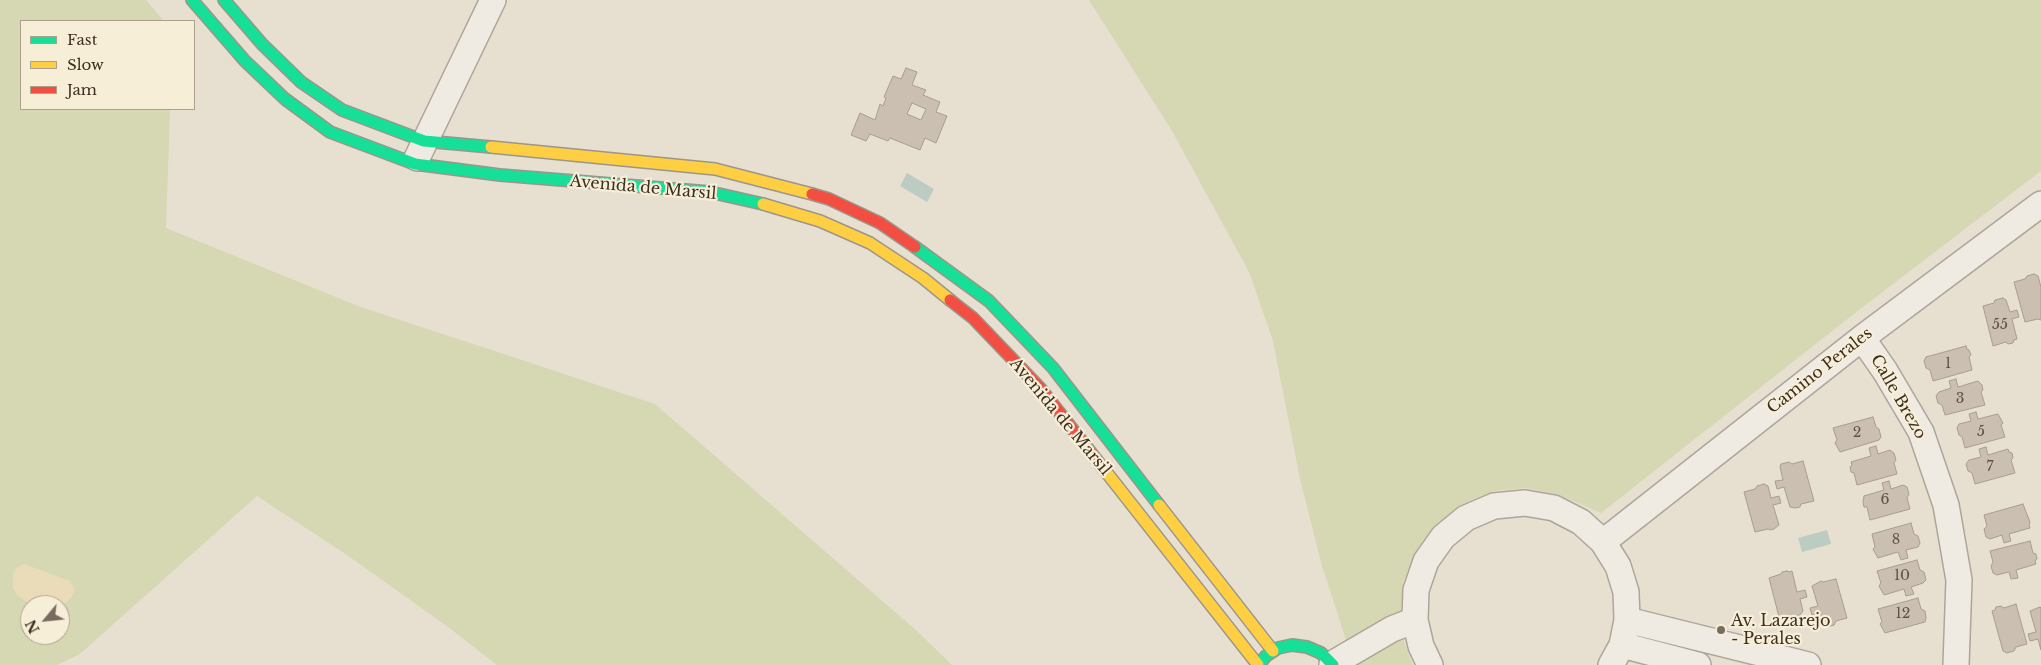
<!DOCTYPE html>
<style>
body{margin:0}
#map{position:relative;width:2041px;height:665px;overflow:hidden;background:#e7e0d1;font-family:"Libre Baskerville",serif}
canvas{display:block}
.legend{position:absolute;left:20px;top:20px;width:175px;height:90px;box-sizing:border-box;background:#f7eed8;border:1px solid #ada18e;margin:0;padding:6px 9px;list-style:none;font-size:15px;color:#3d2e20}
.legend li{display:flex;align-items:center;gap:10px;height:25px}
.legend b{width:25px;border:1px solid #ada18e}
.north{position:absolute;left:20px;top:595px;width:50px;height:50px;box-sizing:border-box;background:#f7eed8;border:1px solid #ada18e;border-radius:50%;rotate:242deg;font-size:14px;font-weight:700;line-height:20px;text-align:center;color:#3d2e20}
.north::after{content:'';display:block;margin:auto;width:18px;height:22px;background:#786c5e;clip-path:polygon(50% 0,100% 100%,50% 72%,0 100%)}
</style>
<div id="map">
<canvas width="2041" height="665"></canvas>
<ul class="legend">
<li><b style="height:6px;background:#16e098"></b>Fast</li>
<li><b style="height:6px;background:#ffcf43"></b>Slow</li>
<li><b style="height:6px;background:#f24e42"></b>Jam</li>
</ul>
<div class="north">N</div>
</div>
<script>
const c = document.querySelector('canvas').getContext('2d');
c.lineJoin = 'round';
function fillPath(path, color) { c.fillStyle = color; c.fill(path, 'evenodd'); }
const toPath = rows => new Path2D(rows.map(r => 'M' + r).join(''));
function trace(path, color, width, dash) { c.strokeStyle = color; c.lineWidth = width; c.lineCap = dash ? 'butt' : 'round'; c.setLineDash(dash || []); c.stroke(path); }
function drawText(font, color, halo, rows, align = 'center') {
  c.font = font + ' "Libre Baskerville",serif'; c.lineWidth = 4.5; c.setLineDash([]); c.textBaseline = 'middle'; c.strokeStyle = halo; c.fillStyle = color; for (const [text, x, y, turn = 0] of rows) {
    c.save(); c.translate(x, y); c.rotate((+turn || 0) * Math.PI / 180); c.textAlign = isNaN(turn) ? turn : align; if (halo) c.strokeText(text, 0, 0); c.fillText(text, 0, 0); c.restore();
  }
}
const green = toPath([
 [0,0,146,0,164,21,21,21,21,109,170,109,166,228,358,306,655,404,917,631,952,665,497,665,448,627,347,555,257,496,80,654,57,665,0,665],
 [30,605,60,605,60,635,30,635],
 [1089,0,2041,0,2041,171,1855,313,1601,513,1560,495,1526,488,1494,491,1462,504,1433,527,1416,551,1403,582,1401,619,1404,642,1413,665,1357,665,1350,652,1322,566,1300,479,1273,341,1249,272,1172,131]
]);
const sand = toPath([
 [24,564,70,581,75,590,70,599,60,607,60,605,31,605,18,596,13,588,13,574,16,568]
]);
const water = toPath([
 [907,173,934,189,927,202,900,186],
 [1827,530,1831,544,1802,552,1798,538]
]);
const building = toPath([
 [906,68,917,72,912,85,926,90,923,95,940,102,936,112,947,116,936,143,925,138,920,150,890,138,888,141,870,134,866,141,851,135,860,113,875,120,880,104,883,106,886,98,884,97,893,76,901,79,906,68],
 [912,103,926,109,921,120,907,114,912,103],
 [2034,274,2038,276,2041,287,2041,320,2038,319,2025,322,2014,282,2025,279,2027,276,2034,274],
 [2003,298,2006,300,2010,312,2017,310,2019,317,2012,319,2017,339,2014,340,2013,343,2008,344,2006,342,1993,346,1983,306,1994,303,1995,300,2003,298],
 [1966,346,1967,349,1969,350,1971,355,1969,357,1972,370,1933,381,1930,370,1926,368,1924,361,1926,357,1966,346],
 [1956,379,1958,387,1978,381,1982,385,1983,390,1981,392,1985,405,1945,415,1942,405,1938,403,1936,396,1939,392,1951,388,1949,381,1956,379],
 [1976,412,1978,419,1998,414,2003,423,2001,425,2005,437,1965,448,1962,437,1959,435,1957,428,1959,424,1971,421,1969,414,1976,412],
 [1873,417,1876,427,1879,429,1881,437,1879,440,1840,452,1835,443,1837,440,1833,428,1873,417],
 [1876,446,1878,454,1890,450,1894,453,1896,460,1894,463,1897,474,1857,485,1854,473,1851,472,1850,467,1852,465,1851,462,1871,456,1869,448,1876,446],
 [1986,447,1988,455,2008,449,2009,452,2012,453,2013,458,2011,460,2015,473,1975,484,1972,473,1968,471,1966,464,1969,460,1981,457,1979,449,1986,447],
 [1803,461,1814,501,1801,504,1800,507,1795,508,1790,507,1784,487,1777,489,1775,481,1783,480,1780,467,1781,464,1789,462,1792,464,1803,461],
 [1889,481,1891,489,1903,485,1907,487,1909,494,1907,498,1910,509,1870,520,1867,507,1864,507,1863,502,1864,496,1884,490,1882,483,1889,481],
 [1764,484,1768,486,1771,498,1779,496,1781,503,1773,505,1779,525,1774,529,1770,530,1768,529,1755,532,1744,492,1755,489,1757,486,1764,484],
 [2023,504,2030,522,2029,525,2030,528,2009,534,2011,541,2004,543,2002,535,1990,539,1986,537,1984,529,1987,526,1984,515,2023,504],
 [1911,523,1914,534,1918,536,1920,543,1918,547,1906,550,1908,558,1901,560,1898,552,1878,558,1873,549,1875,547,1872,534,1911,523],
 [2030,541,2033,553,2036,554,2037,559,2035,561,2036,564,2016,570,2018,578,2011,579,2009,572,1997,575,1993,573,1991,566,1993,562,1990,551,2030,541],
 [1917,560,1920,570,1924,572,1926,580,1923,583,1911,587,1914,594,1906,596,1904,589,1884,595,1879,586,1881,583,1877,571,1917,560],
 [1787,571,1789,572,1792,571,1797,592,1805,590,1807,597,1800,599,1803,611,1800,615,1793,617,1789,615,1779,617,1769,578,1781,574,1782,572,1787,571],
 [1836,579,1847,618,1836,621,1834,625,1827,627,1824,625,1820,613,1812,615,1810,608,1818,606,1812,586,1821,581,1823,582,1836,579],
 [1918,598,1921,609,1925,611,1926,618,1925,622,1885,633,1880,624,1882,622,1878,609,1918,598],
 [2016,604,2027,644,2016,647,2014,651,2007,653,2003,651,1992,611,1995,610,1996,607,2001,606,2004,608,2016,604],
 [2040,607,2041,608,2041,650,2038,639,2030,641,2028,634,2036,632,2030,611,2040,607]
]);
const street = toPath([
 [417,158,493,0],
 [1862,338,1885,371,1921,432,1946,505,1959,580,1956,665],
 [1603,542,1862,338,2041,204],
 [1627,620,1808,665],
 [1622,645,1698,665],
 [1332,664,1392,629,1415,620],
 [1430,665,1421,646,1415,620,1416,590,1426,561,1443,537,1466,518,1494,506,1525,503,1554,508,1581,522,1603,542,1618,566,1626,592,1627,620,1622,645,1611,665]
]);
const fast = toPath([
 [192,0,245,61,285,99,330,132,415,164,500,175,710,192,763,204],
 [224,0,262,44,301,82,342,110,424,141,491,147],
 [915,247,989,301,1053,368,1159,505],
 [1261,662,1266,656,1278,648,1292,645,1307,647,1321,653,1333,665]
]);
const slow = toPath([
 [491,147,715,169,812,194],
 [763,204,820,221,870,243,923,278,950,300],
 [1103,468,1258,665],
 [1159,505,1273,651]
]);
const jam = toPath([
 [812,194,829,199,880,223,915,247],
 [950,300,973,318,1041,389,1103,468]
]);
const markers = [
 [1721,630,5,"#786c5e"]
];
const numberNames = [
 ["55",2000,325],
 ["1",1948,364],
 ["3",1960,399],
 ["5",1981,432],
 ["2",1857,433],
 ["7",1990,467],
 ["6",1885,500],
 ["8",1896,540],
 ["10",1902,576],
 ["12",1903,614]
];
const streetNames = [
 ["Avenida de Marsil",643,188,5],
 ["Camino Perales",1820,371,-38],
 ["Calle Brezo",1898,397,60],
 ["Avenida de Marsil",1060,417,50]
];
const poiNames = [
 ["Av. Lazarejo",1731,621],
 ["- Perales",1731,639]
];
fillPath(green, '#d6d7b3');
fillPath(sand, '#eadcb9');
fillPath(water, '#bcccc2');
fillPath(building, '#cbbfb2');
trace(building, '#a89c90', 1);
trace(street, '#ada599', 28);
trace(fast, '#9c958a', 14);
trace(slow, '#9c958a', 14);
trace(jam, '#9c958a', 14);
trace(street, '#efebe3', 25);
trace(fast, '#16e098', 11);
trace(slow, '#ffcf43', 11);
trace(jam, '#f24e42', 11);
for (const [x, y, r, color] of markers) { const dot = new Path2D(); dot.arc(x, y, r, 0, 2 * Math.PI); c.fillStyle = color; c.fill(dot); trace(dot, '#f7eed8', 2); }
drawText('14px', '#605244', null, numberNames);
drawText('16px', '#3d2e20', '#f7eed8', streetNames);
drawText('16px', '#3d2e20', '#f7eed8', poiNames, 'left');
</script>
